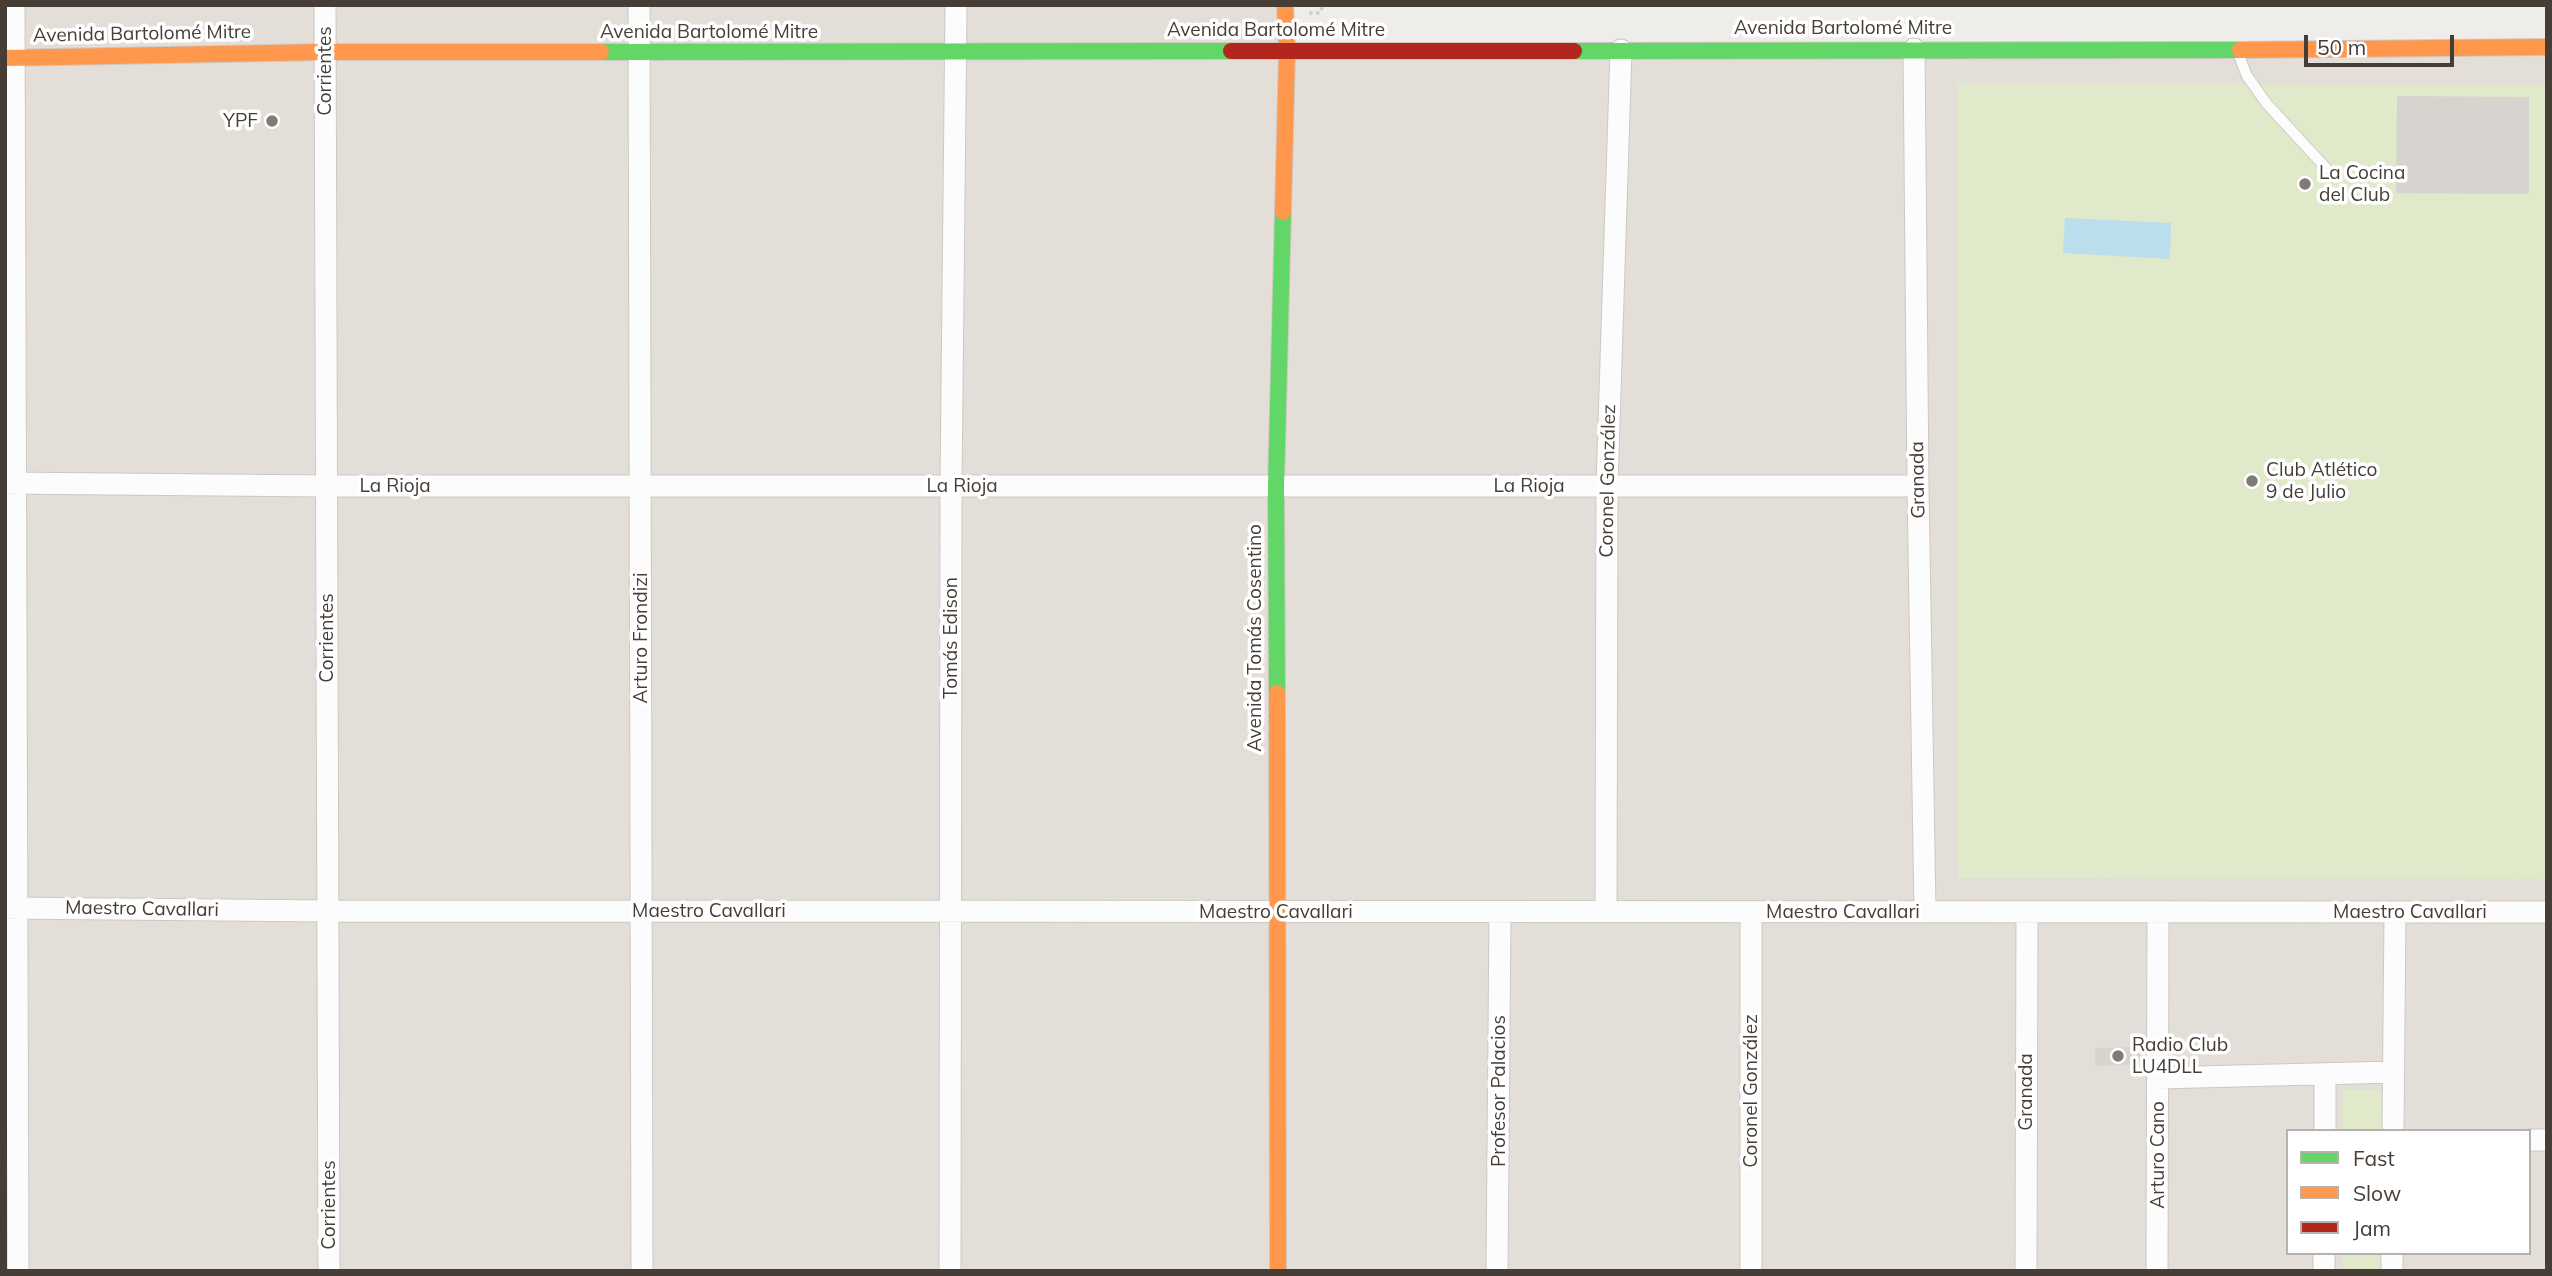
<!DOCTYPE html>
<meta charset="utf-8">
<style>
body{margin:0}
#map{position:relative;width:2552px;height:1276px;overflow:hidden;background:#efede9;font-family:Mulish,sans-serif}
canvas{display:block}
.frame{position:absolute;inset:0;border:7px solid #453d36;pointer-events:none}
.legend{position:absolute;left:2286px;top:1129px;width:245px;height:126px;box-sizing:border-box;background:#fff;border:2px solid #b5b1af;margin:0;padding:9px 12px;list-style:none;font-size:21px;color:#453d36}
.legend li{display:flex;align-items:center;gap:14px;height:35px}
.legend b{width:35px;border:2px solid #b5b1af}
.scale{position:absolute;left:2304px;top:35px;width:150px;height:32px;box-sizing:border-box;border:4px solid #453d36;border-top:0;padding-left:9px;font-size:21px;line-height:24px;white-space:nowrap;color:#453d36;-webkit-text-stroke:5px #fff;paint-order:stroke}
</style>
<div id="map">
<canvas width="2552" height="1276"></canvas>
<div class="frame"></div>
<ul class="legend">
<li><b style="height:9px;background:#63d668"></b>Fast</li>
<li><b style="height:9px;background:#ff974d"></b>Slow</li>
<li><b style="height:9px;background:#b3261e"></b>Jam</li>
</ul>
<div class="scale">50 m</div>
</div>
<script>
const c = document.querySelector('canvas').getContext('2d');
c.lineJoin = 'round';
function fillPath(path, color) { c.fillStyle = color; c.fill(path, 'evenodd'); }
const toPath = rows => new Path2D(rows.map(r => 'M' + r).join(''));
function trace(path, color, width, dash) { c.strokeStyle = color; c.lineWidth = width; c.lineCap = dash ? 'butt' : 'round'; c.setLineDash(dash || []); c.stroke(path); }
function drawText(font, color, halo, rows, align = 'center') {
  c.font = font + ' Mulish,sans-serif'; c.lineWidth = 7; c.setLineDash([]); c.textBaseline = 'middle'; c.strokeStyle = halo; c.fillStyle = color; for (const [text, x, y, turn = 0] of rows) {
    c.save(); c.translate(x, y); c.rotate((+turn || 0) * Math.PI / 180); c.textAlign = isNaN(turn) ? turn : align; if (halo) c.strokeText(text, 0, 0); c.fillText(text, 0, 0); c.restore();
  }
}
const residential = toPath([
 [5,5,1285,5,1287,51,2547,47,2547,1271,5,1271],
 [2288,1131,2529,1131,2529,1253,2288,1253]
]);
const green = toPath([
 [1957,83,2547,85,2547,879,1958,878],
 [2342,1090,2381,1090,2381,1131,2342,1131],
 [2343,1253,2382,1253,2382,1271,2343,1271]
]);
const water = toPath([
 [2065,218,2171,223,2170,259,2063,253]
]);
const building = toPath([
 [2398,97,2528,98,2528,193,2397,192,2398,97],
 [2140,1048,2139,1063,2096,1065,2096,1049,2140,1048]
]);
const path = toPath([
 [1309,13,1320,13,1323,5]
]);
const lane = toPath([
 [2238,53,2247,76,2267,104,2326,168]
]);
const street = toPath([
 [14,5,18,1271],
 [325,5,329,1271],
 [639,5,642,1271],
 [1914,49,1918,486,1925,912],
 [5,483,326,486,1918,486],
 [5,908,328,911,2547,912],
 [1606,912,1607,486,1621,50],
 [2158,1078,2394,1072],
 [2325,1131,2325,1074],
 [2393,1131,2395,912],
 [2529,1140,2547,1140],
 [950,1271,951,486,956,5],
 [1497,1271,1500,912],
 [1751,1271,1751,912],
 [2026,1271,2027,912],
 [2157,1271,2158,912],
 [2324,1271,2324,1253],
 [2392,1271,2392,1253]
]);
const fast = toPath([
 [1574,51,2240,50],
 [601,52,1231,51],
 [1277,693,1276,486,1283,212]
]);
const slow = toPath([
 [2240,50,2547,47],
 [5,58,325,52,601,52],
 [1283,212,1287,52,1285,5],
 [1277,693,1278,1271]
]);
const jam = toPath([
 [1231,51,1574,51]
]);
const markers = [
 [272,121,7,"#807b75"],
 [2305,184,7,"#807b75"],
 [2252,481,7,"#807b75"],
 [2118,1056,7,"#807b75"]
];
const streetNames = [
 ["Avenida Bartolomé Mitre",1843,28],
 ["Avenida Bartolomé Mitre",1276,30],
 ["Avenida Bartolomé Mitre",709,32],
 ["Avenida Bartolomé Mitre",142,34,-1],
 ["Corrientes",325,71,-90],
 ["Granada",1918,480,-91],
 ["Coronel González",1608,481,-89],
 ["La Rioja",395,486],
 ["La Rioja",962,486],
 ["La Rioja",1529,486],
 ["Corrientes",327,638,-90],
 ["Arturo Frondizi",641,638,-90],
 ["Tomás Edison",951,638,-90],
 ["Avenida Tomás Cosentino",1255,638,-90],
 ["Maestro Cavallari",142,909,1],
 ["Maestro Cavallari",709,911],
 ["Maestro Cavallari",1276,912],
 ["Maestro Cavallari",1843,912],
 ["Maestro Cavallari",2410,912],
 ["Profesor Palacios",1499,1091,-90],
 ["Coronel González",1751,1091,-90],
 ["Granada",2026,1092,-90],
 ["Arturo Cano",2158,1155,-90],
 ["Corrientes",329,1205,-90]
];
const poiNames = [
 ["YPF",258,121,"right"],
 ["La Cocina",2319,173],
 ["del Club",2319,195],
 ["Club Atlético",2266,470],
 ["9 de Julio",2266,492],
 ["Radio Club",2132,1045],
 ["LU4DLL",2132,1067]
];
fillPath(residential, '#e3ded7');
fillPath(green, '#e0e9ca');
fillPath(water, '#badeec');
fillPath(building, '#d7d4d0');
trace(building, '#d7d4cf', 2);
trace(lane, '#ccc9c5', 12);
trace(street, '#ccc9c5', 23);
trace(fast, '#cec9c1', 18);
trace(slow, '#cec9c1', 18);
trace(jam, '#cec9c1', 18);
trace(path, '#d0cdca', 3.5, [3.5, 3.5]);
trace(lane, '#fdfcfc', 10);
trace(street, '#fdfcfc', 21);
trace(fast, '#63d668', 16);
trace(slow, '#ff974d', 16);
trace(jam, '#b3261e', 16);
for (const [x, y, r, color] of markers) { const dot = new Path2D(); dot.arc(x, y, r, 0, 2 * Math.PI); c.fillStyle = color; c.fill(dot); trace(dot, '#fff', 2.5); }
drawText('19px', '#453d36', '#fff', streetNames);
drawText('19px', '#453d36', '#fff', poiNames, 'left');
</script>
